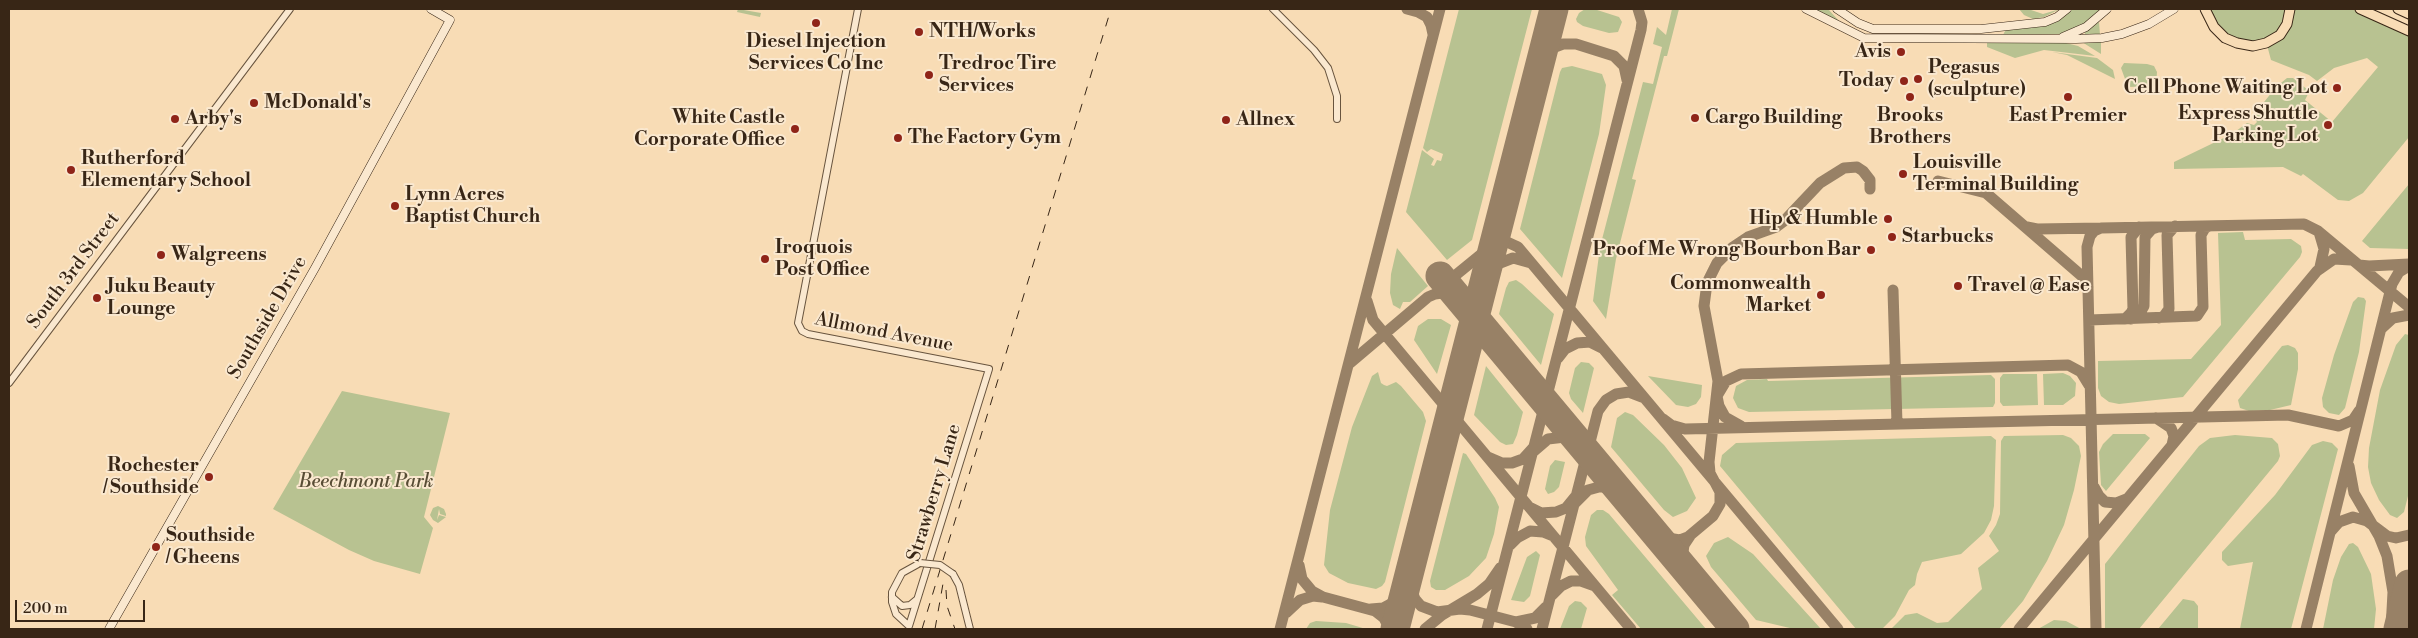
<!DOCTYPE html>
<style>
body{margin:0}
#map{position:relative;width:2418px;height:638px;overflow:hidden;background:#f8dcb5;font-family:"Libre Bodoni",serif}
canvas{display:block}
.frame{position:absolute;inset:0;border:10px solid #382616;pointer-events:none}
.scale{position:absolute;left:15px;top:600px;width:130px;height:22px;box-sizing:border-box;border:2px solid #382616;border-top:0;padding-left:6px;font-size:15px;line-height:18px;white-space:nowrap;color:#382616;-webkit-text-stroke:4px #fae8cf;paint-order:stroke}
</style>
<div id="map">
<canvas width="2418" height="638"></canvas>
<div class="frame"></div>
<div class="scale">200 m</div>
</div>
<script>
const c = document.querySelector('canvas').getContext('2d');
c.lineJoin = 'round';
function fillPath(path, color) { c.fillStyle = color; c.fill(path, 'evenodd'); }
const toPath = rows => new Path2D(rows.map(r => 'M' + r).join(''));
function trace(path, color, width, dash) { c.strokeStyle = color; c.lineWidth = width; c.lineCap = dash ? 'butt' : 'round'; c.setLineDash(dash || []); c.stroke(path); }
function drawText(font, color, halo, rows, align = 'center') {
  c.font = font + ' "Libre Bodoni",serif'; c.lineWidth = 4; c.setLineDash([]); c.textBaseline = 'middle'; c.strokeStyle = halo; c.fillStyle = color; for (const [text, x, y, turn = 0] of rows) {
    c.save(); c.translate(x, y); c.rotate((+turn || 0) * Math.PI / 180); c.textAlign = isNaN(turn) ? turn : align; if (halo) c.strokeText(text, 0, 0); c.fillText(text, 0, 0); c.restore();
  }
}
const green = toPath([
 [738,9,761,13,760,17,737,12],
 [1459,9,1532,9,1472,240,1447,260,1406,212,1422,150,1434,159,1431,165,1434,166,1437,160,1441,161,1443,154,1431,149,1427,152,1423,148],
 [1594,9,1619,17,1622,22,1618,32,1609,33,1583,26,1577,22,1576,19,1579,13,1585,9],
 [1672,9,1679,9,1667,56,1664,56,1632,179,1636,180,1616,259,1606,319,1593,301,1600,247,1643,82,1653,84,1662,47,1653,44,1657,27,1666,35],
 [1813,9,1828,9,1841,23],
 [2019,9,2028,9,2043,14,2060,9,2044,17,2033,19,2024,15],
 [2072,9,2104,9,2098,17,2070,32,2059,34,2003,35,2006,29,2069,12],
 [2208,9,2287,9,2286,17,2280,29,2271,37,2256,42,2242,41,2229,36,2218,27],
 [2292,9,2352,9,2409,36,2409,137,2363,193,2349,201,2338,200,2303,174,2301,176,2283,167,2174,169,2174,162,2232,134,2247,123,2254,125,2257,122,2253,116,2276,87,2287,78,2293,78,2308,90,2308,94,2305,100,2332,122,2378,67,2367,58,2334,68,2317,81,2309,75,2271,60,2267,45,2288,27],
 [2099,22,2100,35,2085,36,2085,32],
 [1987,41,2058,41,2078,46,2095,56,2044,50,2015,58,1987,47],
 [2101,41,2101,54,2082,42],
 [2052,52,2097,58,2113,70,2115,79,2067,55],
 [2124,63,2147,64,2154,66,2157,72,2156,86,2128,87,2121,68],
 [1572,66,1602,74,1606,85,1599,134,1562,278,1520,229,1560,72,1562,68],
 [2409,184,2409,249,2370,248,2362,241],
 [2243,232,2245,240,2291,239,2301,246,2302,252,2300,257,2183,397,2119,404,2109,402,2101,396,2098,388,2098,361,2191,359,2221,325,2218,233],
 [1397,248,1428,286,1410,302,1403,302,1400,309,1393,305,1390,293,1391,274],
 [1516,280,1522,284,1554,314,1541,365,1499,314,1506,288,1509,282],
 [2358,297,2364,298,2366,301,2359,352,2345,408,2339,415,2329,413,2323,407,2322,398,2334,355,2353,302],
 [1428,319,1441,319,1451,325,1437,374,1414,340,1418,326],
 [2405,334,2409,335,2409,492,2404,512,2397,518,2390,515,2379,500,2371,483,2368,467,2369,448,2380,390,2396,345],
 [2288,345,2295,348,2298,353,2298,369,2291,405,2270,410,2249,411,2240,408,2238,400,2282,346],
 [1581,362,1589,363,1594,368,1583,413,1571,399,1569,393,1575,368],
 [1486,366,1523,412,1517,435,1513,444,1506,445,1500,442,1474,415],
 [1378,372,1381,383,1384,385,1387,386,1396,382,1401,386,1423,412,1426,421,1385,582,1382,586,1376,589,1348,583,1329,573,1324,565,1330,510,1352,427,1372,376],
 [2063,373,2070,376,2076,383,2075,396,2063,405,2044,405,2043,374],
 [2003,374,2037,374,2038,405,2003,406,2000,402,2000,378],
 [1991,375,1995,379,1995,403,1993,407,1749,412,1738,408,1733,398,1736,386,1747,380,1767,379,1768,381],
 [1648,376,1702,385,1701,397,1696,404,1688,407,1676,405],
 [342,391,450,413,424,517,433,528,420,574,374,561,349,550,273,509],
 [1625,412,1633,415,1664,445,1682,468,1696,498,1687,511,1673,517,1664,510,1611,447,1617,418],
 [2113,434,2145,434,2150,438,2106,491,2101,485,2099,452,2103,444],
 [2063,435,2071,438,2079,446,2081,456,2074,490,2064,525,2047,561,2023,601,1999,629,1891,629,1905,615,1917,613,1937,623,1948,622,1982,589,1978,568,1999,551,1989,536,1996,525,2000,514,2001,441,2004,436],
 [2235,435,2272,438,2278,444,2280,456,2278,461,2139,629,2105,629,2105,564,2199,446,2210,438],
 [1991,436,1996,440,1994,506,1991,520,1984,533,1961,554,1922,562,1917,574,1915,585,1909,590,1895,616,1882,629,1856,629,1720,466,1722,455,1736,443],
 [2323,441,2332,443,2338,449,2291,629,2240,629,2253,562,2228,566,2222,560,2222,552,2275,495,2312,445],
 [1463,453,1466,454,1495,498,1499,507,1494,534,1486,558,1469,576,1445,590,1436,590,1431,587,1430,581],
 [1555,460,1565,462,1559,487,1554,492,1548,494,1545,489,1550,466],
 [438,506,444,509,446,514,446,516,440,514,439,509,437,520,439,515,446,517,438,523,433,520,430,515,433,508],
 [1597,510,1603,510,1609,514,1706,629,1641,629,1612,595,1618,590,1586,546,1585,537,1591,515],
 [1728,537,1753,554,1821,629,1794,629,1756,620,1711,567,1706,556,1714,543],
 [2353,543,2358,547,2371,574,2376,609,2374,629,2323,629,2333,580,2341,557,2349,544],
 [1536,551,1540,555,1530,596,1524,602,1511,600,1527,557],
 [2183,599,2194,601,2198,606,2198,629,2158,629],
 [1575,601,1581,602,1587,608,1581,629,1560,629,1569,606],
 [2054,620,2066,621,2081,629,2038,629],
 [1316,621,1346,623,1366,629,1306,629,1310,623]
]);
const taxiway = toPath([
 [1407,9,1418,12,1427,17,1431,25,1433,34],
 [1530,104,1544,57,1555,47,1563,44,1576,44,1614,56,1624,66,1627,80],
 [1938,181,1986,193,2083,277,2088,287],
 [2027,227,2037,229,2101,228],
 [2319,232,2324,249,2320,267],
 [2359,265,2369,266,2409,264],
 [1446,283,1495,243,1507,242,1518,247,1838,629],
 [1893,290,1897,424],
 [1367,301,1373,320,1631,629],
 [1479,308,1487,276,1495,265,1513,258,1531,263],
 [2159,318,2164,316,2169,309,2167,235,2175,226],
 [2125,319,2131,313,2133,309,2131,237,2139,227],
 [2131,319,2140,313,2144,306,2145,237,2152,229,2158,227],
 [2089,320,2197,316,2203,307,2201,235,2205,228,2210,226],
 [2381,329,2393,318,2409,315],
 [1558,358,1565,349,1577,343,1590,342,1602,348],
 [1350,363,1428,297,1435,294,1442,293,1456,298,1486,333],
 [1549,395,1551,407,1578,439],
 [2156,418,2171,428,2174,436,2172,445],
 [1663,419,1671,425,1685,429,2288,415,2339,426,2353,420,2359,411],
 [1741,426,1725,417,1719,406,1717,396,1726,381,1741,374,2068,365,2081,372,2089,385],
 [1534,451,1548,439,1565,437,1577,442,1606,476],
 [1488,457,1502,463,1512,463,1523,459,1533,448],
 [2349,466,2354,493,2379,536,2387,556,2393,592,2391,629],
 [2094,487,2099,496,2105,502,2116,503,2126,499],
 [1575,503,1588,490,1599,487,1608,487,1620,494,1647,525],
 [1531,508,1541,513,1556,512,1566,508,1575,497],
 [1645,521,1661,537,1680,540,1688,537,1713,516,1720,504,1720,492,1710,473,1709,462,1718,381,1704,306,1707,283,1717,263,1733,247,1748,237,1776,227,1784,221,1820,183,1844,168,1857,167,1863,171,1870,180,1870,189],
 [2331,531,2339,522,2353,517,2367,521,2387,536,2396,538,2409,535],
 [1420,536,1409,585,1415,599,1421,606,1437,612,1460,609,1470,610,1516,622,1527,629],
 [1690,536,1684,545,1682,559,1686,569,1694,580],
 [1510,545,1517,538,1530,531,1543,532,1553,536],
 [1299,565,1302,579,1312,591,1323,597,1375,611,1384,618,1390,629],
 [1552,595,1561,586,1571,581,1581,581,1595,586],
 [2406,597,2409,616],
 [1371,609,1383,608,1396,601,1404,591,1407,579],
 [1286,613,1300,600,1313,596,1322,597],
 [1516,622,1535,618,1546,607],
 [1280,629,1440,9],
 [1425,629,1442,615,1477,594,1489,584,1500,568],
 [1487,629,1641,30,1642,22,1638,9],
 [1542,629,1598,411,1606,400,1616,394,1629,392,1642,397],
 [2019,629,2317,271,2334,259,2351,260],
 [2096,629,2087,247,2090,236,2094,231,2101,228,2304,224,2318,231,2409,307],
 [2306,629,2392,284,2399,272,2409,266]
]);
const runway = toPath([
 [1440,276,1735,629],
 [1395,629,1554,9],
 [2398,629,2409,584]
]);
const tertiary = toPath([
 [858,9,798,323,802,331,808,334,989,369,909,626,896,614,892,602,892,592,902,573,920,563],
 [1273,9,1314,50,1328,68,1337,96,1337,119],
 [9,383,290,9],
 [953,574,959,585,970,629],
 [892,597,902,606,910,605,916,600]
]);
const secondary = toPath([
 [1806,9,1864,38,2076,39,2102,38,2122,34,2149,24,2174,9],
 [1837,9,1858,23,1873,29,1981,29,2045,22,2057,17,2067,9],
 [2063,37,2086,27,2107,9],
 [109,629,315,268,450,20,431,9]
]);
const motorway = toPath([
 [2205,9,2214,27,2225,38,2237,43,2253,46,2266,43,2280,35,2287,24,2290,9],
 [2360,9,2409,31],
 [2398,9,2409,14]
]);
const rail = toPath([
 [946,590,947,606,955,629],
 [922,629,1111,9],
 [935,629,944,578]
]);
const tertiaryBridge = toPath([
 [920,563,940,565,953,574]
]);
const markers = [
 [816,23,5,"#8f2418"],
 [919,32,5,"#8f2418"],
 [1901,52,5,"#8f2418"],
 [929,75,5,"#8f2418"],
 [1918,79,5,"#8f2418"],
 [1904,81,5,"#8f2418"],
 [2337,88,5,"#8f2418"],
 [1910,97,5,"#8f2418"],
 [2068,97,5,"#8f2418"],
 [254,103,5,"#8f2418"],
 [1695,118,5,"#8f2418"],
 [175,119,5,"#8f2418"],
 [1226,120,5,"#8f2418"],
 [2328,125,5,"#8f2418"],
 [795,129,5,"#8f2418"],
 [898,138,5,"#8f2418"],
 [71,170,5,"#8f2418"],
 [1903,174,5,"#8f2418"],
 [395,206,5,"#8f2418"],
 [1888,219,5,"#8f2418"],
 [1892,237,5,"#8f2418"],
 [1871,250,5,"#8f2418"],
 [161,255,5,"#8f2418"],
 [765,259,5,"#8f2418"],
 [1958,286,5,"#8f2418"],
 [1821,295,5,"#8f2418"],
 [97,298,5,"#8f2418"],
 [209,477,5,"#8f2418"],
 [156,547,5,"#8f2418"]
];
const poiNames = [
 ["NTH/Works",929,32],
 ["Diesel Injection",816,42,"center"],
 ["Services Co Inc",816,64,"center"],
 ["Avis",1891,52,"right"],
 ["Tredroc Tire",939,64],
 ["Services",939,86],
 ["Pegasus",1928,68],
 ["(sculpture)",1928,90],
 ["Today",1894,81,"right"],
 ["Cell Phone Waiting Lot",2327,88,"right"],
 ["McDonald's",264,103],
 ["Express Shuttle",2318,114,"right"],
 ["Parking Lot",2318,136,"right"],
 ["Brooks",1910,116,"center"],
 ["Brothers",1910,138,"center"],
 ["East Premier",2068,116,"center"],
 ["White Castle",785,118,"right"],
 ["Corporate Office",785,140,"right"],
 ["Cargo Building",1705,118],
 ["Arby's",185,119],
 ["Allnex",1236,120],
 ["The Factory Gym",908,138],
 ["Rutherford",81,159],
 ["Elementary School",81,181],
 ["Louisville",1913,163],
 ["Terminal Building",1913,185],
 ["Lynn Acres",405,195],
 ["Baptist Church",405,217],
 ["Hip & Humble",1878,219,"right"],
 ["Starbucks",1902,237],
 ["Iroquois",775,248],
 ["Post Office",775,270],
 ["Proof Me Wrong Bourbon Bar",1861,250,"right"],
 ["Walgreens",171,255],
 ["Commonwealth",1811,284,"right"],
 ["Market",1811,306,"right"],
 ["Travel @ Ease",1968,286],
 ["Juku Beauty",107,287],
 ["Lounge",107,309],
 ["Rochester",199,466,"right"],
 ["/ Southside",199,488,"right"],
 ["Southside",166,536],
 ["/ Gheens",166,558]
];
const streetNames = [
 ["South 3rd Street",74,271,-53],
 ["Southside Drive",268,318,-60],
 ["Allmond Avenue",884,333,11],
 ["Strawberry Lane",935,493,-73]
];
const parkNames = [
 ["Beechmont Park",366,482]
];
fillPath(green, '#b8c291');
trace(taxiway, '#988166', 11);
trace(runway, '#988166', 29);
trace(tertiary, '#68543e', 8);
trace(secondary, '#382616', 9);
trace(motorway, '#382616', 11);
trace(tertiary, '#fae8cf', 6);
trace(secondary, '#fae8cf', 8);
trace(motorway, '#f8dcb5', 9);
trace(rail, '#382616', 1, [9, 9]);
trace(tertiaryBridge, '#68543e', 8, []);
trace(tertiaryBridge, '#fae8cf', 6);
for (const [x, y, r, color] of markers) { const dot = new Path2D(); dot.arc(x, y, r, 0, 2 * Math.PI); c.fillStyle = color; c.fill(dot); trace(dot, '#fae8cf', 2); }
drawText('bold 19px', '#382616', '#fae8cf', poiNames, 'left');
drawText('19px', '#382616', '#fae8cf', streetNames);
drawText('italic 19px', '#584d35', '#fae8cf', parkNames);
</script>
